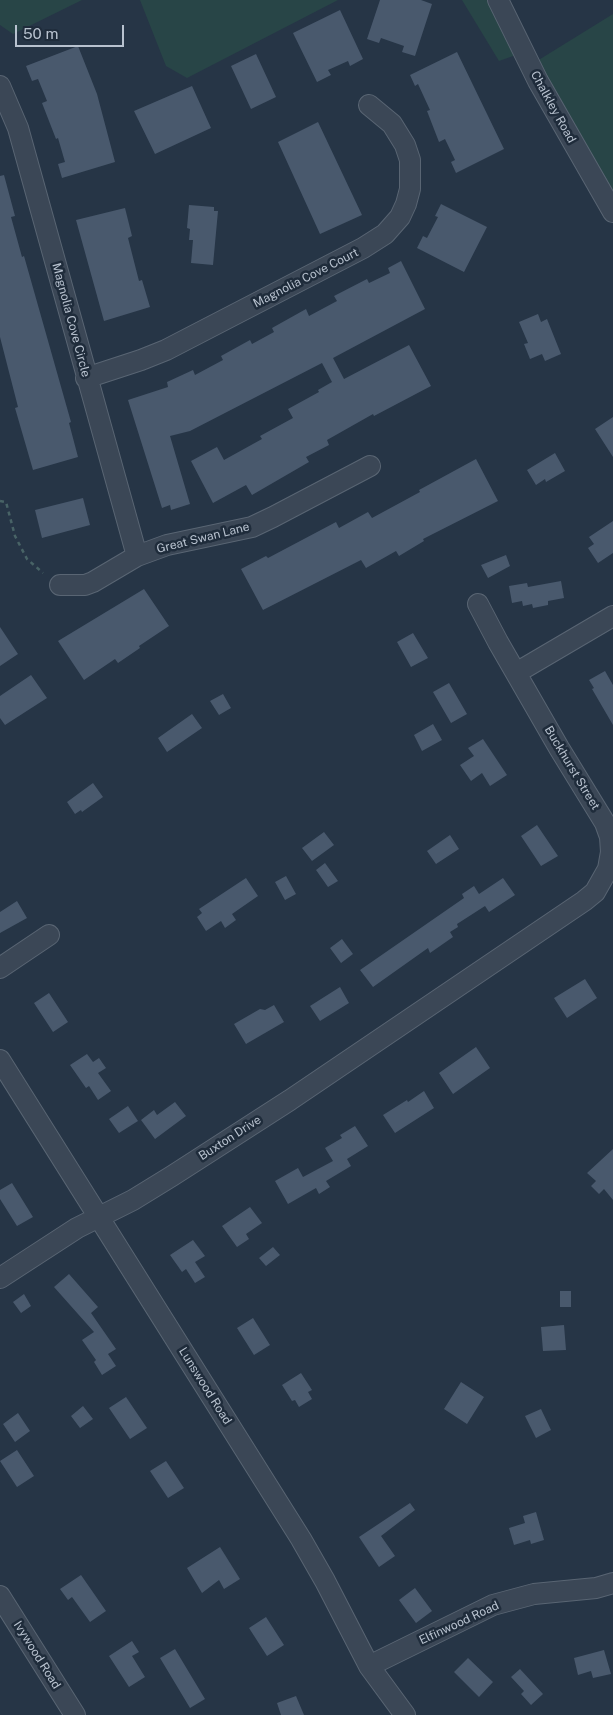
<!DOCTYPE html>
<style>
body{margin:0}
#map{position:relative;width:613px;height:1715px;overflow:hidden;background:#263546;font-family:"Public Sans",sans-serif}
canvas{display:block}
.scale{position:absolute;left:15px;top:25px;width:109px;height:22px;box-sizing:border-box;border:2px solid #b8c2cf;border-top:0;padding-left:6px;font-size:15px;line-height:18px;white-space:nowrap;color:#b8c2cf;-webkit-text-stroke:4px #1f2c3b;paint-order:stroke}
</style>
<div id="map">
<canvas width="613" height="1715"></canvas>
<div class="scale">50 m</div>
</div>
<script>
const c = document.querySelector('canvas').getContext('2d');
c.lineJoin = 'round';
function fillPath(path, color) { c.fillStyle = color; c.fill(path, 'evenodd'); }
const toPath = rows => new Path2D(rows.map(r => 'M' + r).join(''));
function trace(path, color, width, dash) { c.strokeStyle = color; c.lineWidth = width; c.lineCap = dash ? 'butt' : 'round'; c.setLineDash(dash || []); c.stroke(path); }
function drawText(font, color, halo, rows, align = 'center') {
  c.font = font + ' "Public Sans",sans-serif'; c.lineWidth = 5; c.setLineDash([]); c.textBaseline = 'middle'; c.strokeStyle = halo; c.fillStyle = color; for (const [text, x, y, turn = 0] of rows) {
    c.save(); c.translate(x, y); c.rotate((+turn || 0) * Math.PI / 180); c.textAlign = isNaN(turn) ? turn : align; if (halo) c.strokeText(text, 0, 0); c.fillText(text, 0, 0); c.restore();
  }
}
const green = toPath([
 [0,0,82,0,13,34,0,25],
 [140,0,338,0,187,78,166,66],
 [462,0,490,0,516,55,499,61],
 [613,14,613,199,537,61]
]);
const building = toPath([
 [380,0,421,0,432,4,415,56,402,52,404,46,381,38,379,43,367,39],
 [340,10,363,59,350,66,348,61,328,70,331,75,317,82,293,33],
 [78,46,97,94,115,162,62,178,58,164,65,162,58,138,56,139,42,103,47,101,38,79,32,81,26,66],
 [457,52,504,149,456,173,451,162,455,160,445,139,439,142,427,111,430,110,418,84,415,86,410,75],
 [256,54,276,97,251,109,231,66],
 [192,86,211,128,155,154,134,111],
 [318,122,362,215,320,234,278,142],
 [4,175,15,216,11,217,22,257,24,256,71,422,69,423,78,457,33,470,15,408,18,407,0,337,0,176],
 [441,204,487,227,464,272,417,248,423,236,427,238,438,217,435,216],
 [189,205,214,207,214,211,218,211,213,265,191,263,193,240,189,240,190,229,187,228],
 [125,208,132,236,128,238,139,281,142,280,150,307,104,321,76,220],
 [401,261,425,309,333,358,344,379,409,345,431,386,374,416,373,414,327,440,329,445,306,457,309,462,252,495,246,485,213,503,191,461,217,447,224,460,262,439,260,436,293,418,288,409,319,392,318,390,332,382,322,363,190,431,170,436,190,504,171,510,170,505,162,508,128,400,168,387,167,382,193,370,195,375,223,360,221,356,250,340,252,344,274,332,272,328,306,309,309,316,337,301,334,296,367,279,369,283,390,273,388,268],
 [538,314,541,322,547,319,561,354,545,361,542,354,530,359,524,344,528,343,519,322],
 [613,417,613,457,595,429],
 [555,453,565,471,546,482,545,479,536,485,527,470],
 [476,459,498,501,423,539,424,541,399,556,396,551,366,568,361,560,263,610,241,569,266,556,268,558,336,522,339,528,368,512,372,518,420,492,419,490],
 [83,498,90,525,42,538,35,510],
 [613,521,613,553,598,563,588,548,594,544,589,537],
 [506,555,510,566,488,578,481,565],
 [561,581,564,598,548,601,548,605,533,608,532,604,523,606,522,601,512,603,509,586,527,583,528,587],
 [144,589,169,626,139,646,140,648,118,663,115,659,84,680,58,641],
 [0,627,18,654,0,666],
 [413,633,428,658,411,667,397,642],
 [605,671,613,685,613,725,592,689,594,688,589,680],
 [31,675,47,698,5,725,0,718,0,696],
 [449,683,467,714,451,723,433,692],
 [223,694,231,708,219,715,210,701],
 [192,714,202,728,167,752,158,738],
 [433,724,442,740,422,751,414,735],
 [483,739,507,775,490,786,482,773,471,781,460,765,474,756,468,748],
 [93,783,103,797,82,812,81,810,75,814,67,802],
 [537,825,558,856,541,866,521,836],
 [324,832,334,845,312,861,302,848],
 [450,835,459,849,436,864,427,851],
 [325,863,338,881,328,887,316,870],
 [286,876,296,894,285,900,275,882],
 [246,878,258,896,232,914,236,920,225,928,221,921,206,931,197,917,202,913,199,909],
 [503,878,515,895,489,912,485,906,457,924,458,927,450,932,453,937,430,953,428,948,373,987,360,970,464,898,462,894,474,886,479,894],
 [17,901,27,918,0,933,0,912],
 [342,939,353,954,341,963,330,948],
 [585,979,597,998,567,1018,554,998],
 [340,987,349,1003,320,1021,310,1006],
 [49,993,68,1022,53,1032,34,1003],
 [274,1005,284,1022,246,1044,234,1024,260,1009,265,1010],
 [476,1047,490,1068,453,1094,439,1073],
 [87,1054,93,1062,99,1058,106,1068,98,1073,111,1091,98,1100,89,1086,86,1088,70,1065],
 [424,1091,434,1108,395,1133,383,1115,407,1100,408,1102],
 [175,1102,186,1116,155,1139,141,1120,154,1110,157,1115],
 [128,1106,138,1121,119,1133,109,1119],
 [355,1126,368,1146,347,1159,351,1166,326,1181,330,1187,319,1194,316,1188,288,1204,275,1181,298,1168,303,1177,333,1161,325,1148,342,1138,340,1135],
 [613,1149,613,1200,604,1189,599,1194,591,1186,596,1181,587,1173],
 [12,1183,33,1217,17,1226,0,1199,0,1190],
 [250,1207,262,1223,246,1234,249,1239,237,1247,222,1226],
 [193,1240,205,1256,195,1262,205,1277,195,1283,186,1269,182,1272,170,1255],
 [273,1247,280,1255,266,1266,259,1258],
 [69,1274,98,1307,91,1313,116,1349,108,1354,116,1366,102,1375,94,1362,96,1360,82,1340,94,1332,54,1287],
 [560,1291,571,1291,571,1307,560,1307],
 [24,1294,31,1306,21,1313,13,1302],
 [253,1318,270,1345,254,1355,237,1328],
 [564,1325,566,1350,543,1351,541,1327],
 [301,1373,312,1390,308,1392,312,1399,299,1407,295,1400,292,1401,282,1385],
 [461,1382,484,1397,467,1424,444,1409],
 [126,1397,147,1428,130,1439,109,1408],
 [83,1406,93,1419,80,1428,71,1416],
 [541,1409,551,1430,536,1438,525,1416],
 [18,1413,30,1431,15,1442,3,1424],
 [17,1450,34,1476,17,1487,0,1461],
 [166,1461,184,1488,168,1498,150,1471],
 [410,1503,415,1510,381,1536,395,1556,379,1567,359,1537],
 [536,1512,544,1540,531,1544,530,1540,514,1545,509,1528,525,1523,523,1516],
 [220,1547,240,1579,224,1589,219,1580,202,1593,187,1568],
 [81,1575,106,1611,90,1622,72,1597,68,1600,60,1589],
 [415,1588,432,1611,416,1623,399,1600],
 [266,1617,284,1645,267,1656,249,1628],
 [132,1641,139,1652,132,1656,145,1677,129,1687,109,1656],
 [175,1649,205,1699,190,1708,160,1658],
 [604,1650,611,1674,593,1678,591,1671,578,1675,574,1658],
 [468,1658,493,1682,479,1697,454,1672],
 [520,1669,543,1694,531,1705,521,1694,524,1691,511,1677],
 [296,1696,304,1715,281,1715,277,1703]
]);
const path = toPath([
 [0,501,6,502,15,536,27,559,43,573]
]);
const minor = toPath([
 [498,0,538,81,613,212],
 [0,86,18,128,137,556],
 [86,378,141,360,166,350,363,248,385,234,400,217,406,204,410,189,410,160,405,145,392,124,369,105],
 [60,585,85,585,93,582,137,556,167,545,252,527,273,517,370,466],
 [516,673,613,616],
 [0,968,49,935],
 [0,1060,301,1539,325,1581,369,1666,405,1715],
 [0,1278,77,1228,133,1200,172,1176,290,1100,584,901,595,892,608,869,611,852,610,837,605,823,559,748,498,642,478,604],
 [0,1596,75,1715],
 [369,1666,493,1605,534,1594,596,1588,613,1583]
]);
const streetNames = [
 ["Chalkley Road",553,107,61],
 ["Magnolia Cove Court",306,278,-27],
 ["Magnolia Cove Circle",71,320,75],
 ["Great Swan Lane",203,538,-14],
 ["Buckhurst Street",572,768,59],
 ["Buxton Drive",230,1138,-33],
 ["Lunswood Road",205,1386,58],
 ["Elfinwood Road",459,1623,-25],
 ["Ivywood Road",37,1655,58]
];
fillPath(green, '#284547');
fillPath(building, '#49596d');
trace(minor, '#596573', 22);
trace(path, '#486366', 2.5, [4, 4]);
trace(minor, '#3b4756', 20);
drawText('12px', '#b8c2cf', '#1f2c3b', streetNames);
</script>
